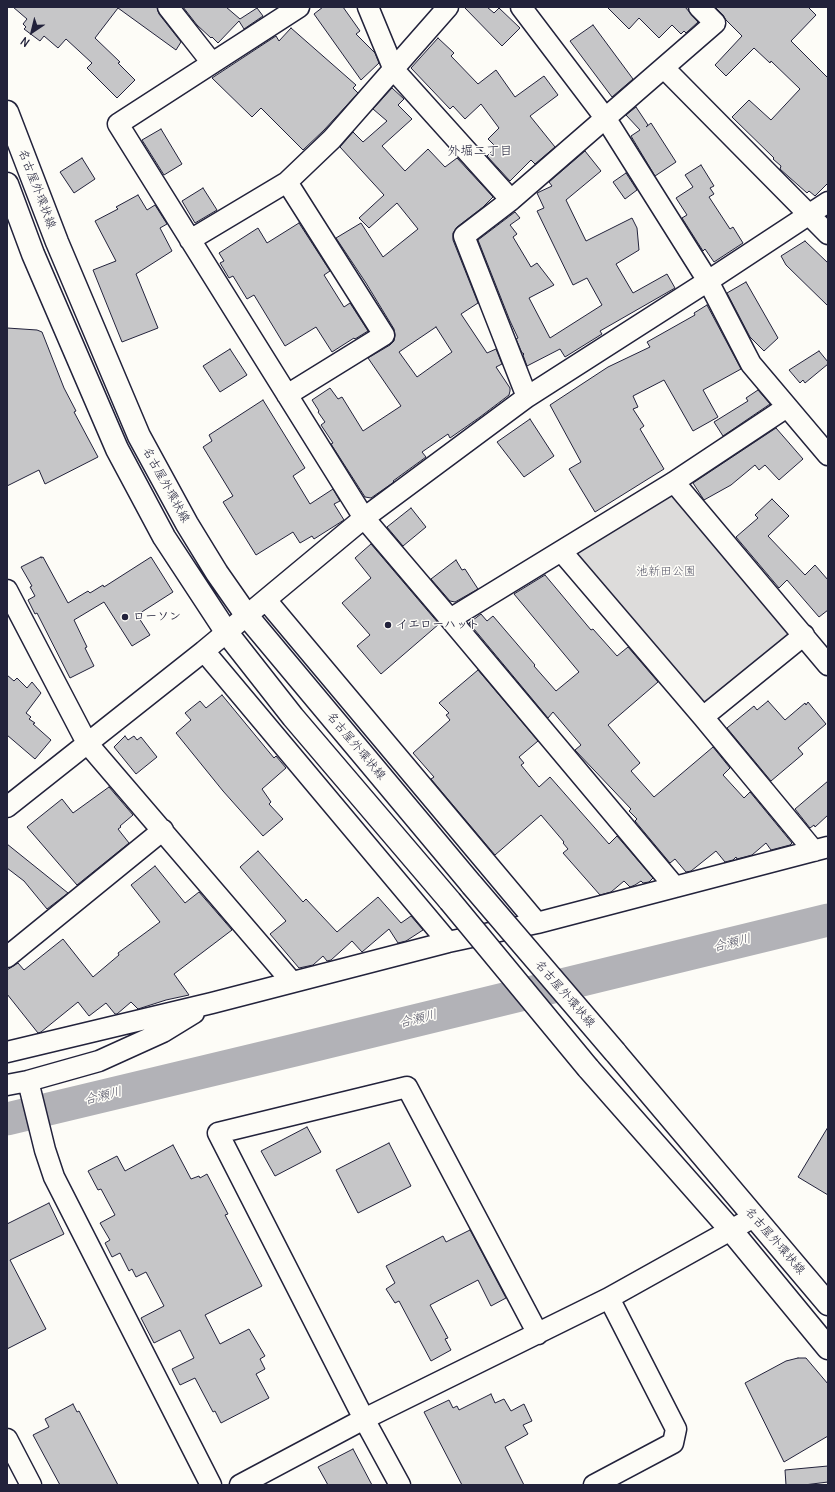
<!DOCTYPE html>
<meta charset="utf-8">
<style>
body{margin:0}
#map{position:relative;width:835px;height:1492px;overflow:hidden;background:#fdfcf7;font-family:Delius,sans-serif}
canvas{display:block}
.frame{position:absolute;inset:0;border:8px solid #22223b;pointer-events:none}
.north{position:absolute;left:12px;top:12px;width:40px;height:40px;-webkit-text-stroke:3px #fdfcf7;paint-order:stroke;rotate:215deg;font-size:11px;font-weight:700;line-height:16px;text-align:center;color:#22223b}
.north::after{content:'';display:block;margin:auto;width:14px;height:18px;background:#22223b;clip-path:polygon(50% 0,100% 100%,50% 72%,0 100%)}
</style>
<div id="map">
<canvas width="835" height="1492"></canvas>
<div class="frame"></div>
<div class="north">N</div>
</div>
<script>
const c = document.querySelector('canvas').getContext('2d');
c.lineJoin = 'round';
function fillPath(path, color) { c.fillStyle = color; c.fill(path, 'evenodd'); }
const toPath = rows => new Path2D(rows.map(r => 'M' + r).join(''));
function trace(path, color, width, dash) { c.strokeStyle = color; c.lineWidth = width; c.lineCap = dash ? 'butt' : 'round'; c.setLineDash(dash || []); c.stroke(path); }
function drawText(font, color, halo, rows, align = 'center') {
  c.font = font + ' Delius,"Klee One",sans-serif'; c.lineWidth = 3; c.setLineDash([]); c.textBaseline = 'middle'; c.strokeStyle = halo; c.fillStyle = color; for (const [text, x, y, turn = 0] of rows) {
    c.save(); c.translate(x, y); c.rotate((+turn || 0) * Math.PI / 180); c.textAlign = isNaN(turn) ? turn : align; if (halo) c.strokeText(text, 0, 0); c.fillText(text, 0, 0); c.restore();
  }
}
const green = toPath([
 [667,495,676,496,789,631,789,639,704,705,578,556,580,548]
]);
const river = toPath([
 [7,1119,295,1050,828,920]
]);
const building = toPath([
 [13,7,157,7,159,14,181,42,176,50,118,8,95,38,120,62,118,63,135,80,117,98,87,68,92,63,66,39,58,48,44,36,40,41,24,29,26,27,23,24,27,19,13,7],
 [183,7,226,7,240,19,257,8,263,16,244,29,239,21,218,43,212,37,211,38,197,25,183,7],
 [323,7,343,7,360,31,356,34,375,53,379,63,361,80,314,14,323,7],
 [464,7,487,7,494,13,499,8,520,28,502,46,464,7],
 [607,7,685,7,698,22,686,33,684,31,681,34,672,25,659,38,639,18,629,29,607,7],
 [715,7,808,7,816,15,791,41,828,78,828,183,815,196,809,191,807,193,780,169,781,166,773,159,774,158,732,117,749,100,771,120,800,89,771,61,770,63,754,48,726,76,715,65,742,36,726,20,723,15,715,7],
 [593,25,633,79,612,97,570,41,593,25],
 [291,28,356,85,353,88,358,93,324,130,303,150,261,108,252,117,212,78,276,36,279,41,291,28],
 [438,38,454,53,451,56,478,84,496,70,515,97,544,76,558,95,530,116,555,147,535,164,531,160,510,181,487,156,496,147,488,139,499,128,481,104,465,119,453,106,450,109,411,68,438,38],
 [392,88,404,99,398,105,412,119,382,146,405,171,428,149,445,167,457,158,493,197,483,207,457,227,453,233,453,240,478,303,461,314,487,353,496,349,502,364,496,367,510,388,510,391,509,395,480,417,450,438,448,434,422,452,426,457,393,481,394,482,371,498,365,497,331,444,333,443,321,425,325,422,318,412,319,411,312,400,330,388,338,399,342,397,363,431,401,406,368,358,390,345,394,341,395,335,394,329,366,283,336,238,361,223,383,257,418,229,397,203,369,228,359,218,384,195,340,147,353,132,363,142,387,121,373,109,392,88],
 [436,327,452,352,417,377,399,352,436,327],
 [636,107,648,125,646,127,651,123,676,162,655,176,631,136,640,130,626,115,636,107],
 [161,129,182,164,164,175,142,140,161,129],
 [585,151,601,171,566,200,586,241,632,218,637,228,639,250,616,264,633,293,667,274,675,288,600,331,602,334,565,357,560,349,527,366,523,355,524,354,523,353,522,353,516,339,518,338,510,321,478,240,515,212,520,218,510,225,517,234,513,237,531,267,537,263,554,285,529,298,550,338,602,305,587,278,573,285,537,211,544,208,537,193,552,186,549,182,585,151],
 [82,158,95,179,74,193,60,172,82,158],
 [701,165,714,186,710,188,714,194,709,197,730,229,733,227,743,243,714,262,705,249,703,251,682,218,687,215,676,198,693,187,685,175,701,165],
 [626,173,637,190,625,199,613,182,626,173],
 [203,188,217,210,195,223,182,201,203,188],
 [138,195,147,210,155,205,167,224,160,228,172,251,136,274,158,328,122,342,93,270,116,261,95,221,118,209,116,207,138,195],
 [299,223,330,271,324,275,344,307,350,303,368,331,355,339,354,338,332,352,316,327,285,346,254,295,247,299,233,276,229,278,220,263,224,261,219,253,258,228,267,243,299,223],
 [805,241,828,263,828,306,786,265,781,256,805,241],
 [746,282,778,338,764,351,750,337,727,293,746,282],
 [707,305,741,369,703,390,718,417,693,431,664,380,633,396,638,407,633,409,644,426,640,429,664,469,595,512,569,469,581,462,550,405,608,367,650,347,647,342,695,315,694,313,707,305],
 [7,328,37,330,42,332,64,388,76,411,74,412,98,457,45,484,39,470,7,486,7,328],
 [230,349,247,375,220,392,203,366,230,349],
 [819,351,828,362,828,364,805,383,803,380,800,383,789,370,819,351],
 [758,390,770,404,723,436,714,422,748,401,746,398,758,390],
 [263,400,305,468,293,476,310,504,333,489,340,501,334,504,344,520,314,539,312,536,300,543,293,532,256,555,223,502,233,496,203,447,212,441,209,435,263,400],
 [530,419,554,456,524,477,497,442,530,419],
 [776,428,803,459,779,480,765,465,759,470,755,465,731,485,704,500,693,483,776,428],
 [772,499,789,516,768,536,805,575,815,565,828,580,828,610,819,617,787,580,779,588,736,537,758,518,755,515,772,499],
 [411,508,426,527,403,546,387,527,411,508],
 [371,544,439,624,381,674,357,646,370,635,342,603,371,578,355,558,371,544],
 [41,557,41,558,43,557,68,603,88,591,90,593,103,585,104,587,151,557,173,592,137,615,150,635,132,646,104,602,74,620,87,647,85,648,94,666,70,678,37,613,35,614,28,600,35,596,30,587,32,586,21,567,41,557],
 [456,560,462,570,465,569,478,589,455,602,450,601,431,579,456,560],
 [545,575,591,630,593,629,617,656,628,647,658,682,608,725,640,763,631,771,654,797,713,747,730,768,723,775,744,798,750,792,792,843,790,845,771,850,766,843,752,855,737,859,736,857,733,860,725,862,716,851,691,871,686,872,675,859,670,863,635,821,637,819,629,811,631,809,575,750,581,745,553,712,548,718,469,623,481,614,487,621,493,616,535,665,534,666,556,691,579,672,514,594,545,575],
 [478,670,538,741,519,757,524,763,521,765,539,787,550,777,609,844,617,836,653,878,649,882,643,883,641,881,635,885,630,887,624,881,611,892,600,895,563,853,568,849,563,843,564,842,541,815,495,855,431,779,434,777,413,753,450,720,446,715,449,713,439,703,478,670],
 [7,675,14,681,17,678,27,688,32,682,41,693,26,713,31,717,29,719,35,723,33,724,51,740,35,759,7,735,7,675],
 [222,695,274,758,276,756,286,768,262,789,271,802,269,804,283,819,263,836,223,791,176,733,191,720,185,713,200,701,206,708,222,695],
 [768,701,785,720,805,703,806,705,808,702,826,724,798,748,803,754,771,781,727,728,754,706,757,710,768,701],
 [125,736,128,740,134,736,137,740,141,737,157,757,136,774,114,747,125,736],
 [828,781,828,815,815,827,814,825,810,828,795,809,828,781],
 [109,787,133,815,120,826,121,827,118,829,129,843,77,885,27,827,62,799,73,813,109,787],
 [7,844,68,893,47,909,24,881,7,868,7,844],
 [258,851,303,902,306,899,337,932,378,897,401,923,411,916,423,930,406,941,398,943,389,929,362,952,352,941,331,960,327,961,323,956,313,965,299,968,270,934,286,921,240,867,258,851],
 [155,866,185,903,199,892,232,930,174,974,189,995,166,1000,138,1009,131,1002,117,1014,115,1014,106,1003,89,1016,78,1002,41,1032,38,1033,7,994,7,970,18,963,24,970,63,939,93,977,119,955,118,953,160,922,131,885,155,866],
 [307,1127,321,1152,275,1176,261,1151,307,1127],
 [828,1127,828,1195,798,1177,828,1127],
 [389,1143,411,1186,358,1213,336,1170,389,1143],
 [173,1145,191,1179,199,1176,200,1178,207,1174,228,1214,225,1215,262,1286,205,1315,220,1344,249,1329,265,1356,260,1359,265,1369,256,1374,269,1398,221,1423,215,1411,213,1412,195,1378,180,1385,172,1369,194,1358,180,1330,154,1343,141,1318,164,1306,146,1272,136,1277,132,1269,129,1271,120,1253,112,1257,105,1243,110,1240,100,1223,115,1215,101,1189,98,1190,88,1171,117,1156,125,1171,173,1145],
 [49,1203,64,1234,10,1260,46,1329,7,1349,7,1224,49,1203],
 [470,1230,506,1298,491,1306,478,1280,430,1305,448,1338,445,1339,451,1350,431,1361,399,1301,395,1303,386,1289,395,1283,386,1266,443,1236,446,1242,470,1230],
 [798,1358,806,1358,828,1384,828,1436,784,1462,745,1383,786,1361,798,1358],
 [491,1394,495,1403,504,1399,511,1411,524,1404,532,1421,523,1425,528,1434,505,1447,524,1485,462,1485,424,1412,449,1400,453,1408,457,1406,459,1410,491,1394],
 [73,1404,77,1412,79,1411,118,1485,60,1485,33,1435,49,1427,45,1419,73,1404],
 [353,1449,372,1485,328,1485,318,1467,353,1449],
 [828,1466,828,1482,804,1485,786,1485,785,1470,828,1466]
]);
const minor = toPath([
 [168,7,212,63],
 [299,7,118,124,364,518,450,619,675,887],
 [368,7,394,70,511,200],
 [521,7,606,119,708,281,751,364,828,455],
 [664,68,828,234],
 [190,240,287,182,332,139,448,7],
 [287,395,384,335,287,182],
 [527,397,464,236,511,200,715,23,699,7],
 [674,482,828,665],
 [562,552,703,717,814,851],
 [7,590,87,743,292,982],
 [266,600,537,923],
 [450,619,674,482,787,407],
 [204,651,448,942],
 [703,717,804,635],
 [7,807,204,651,364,518,527,397,708,281,828,202],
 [7,957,163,830],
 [7,1052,212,1003,448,942,537,923,828,847],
 [28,1081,45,1150,54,1177,211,1485],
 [7,1085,28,1081,99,1061,163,1032,194,1013],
 [7,1439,31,1485],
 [240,1485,364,1419,609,1298,754,1217],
 [400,1485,364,1419,218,1133,407,1087,538,1334],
 [594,1485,673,1443,676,1429,609,1298]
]);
const major = toPath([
 [7,112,57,242,139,436,187,524,217,573,247,616,472,885],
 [7,184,33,254,117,449,164,537,227,633,293,717,450,901],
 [615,1052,828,1304],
 [588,1068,730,1229,828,1348]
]);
const majorBridge = toPath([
 [472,885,615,1052],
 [450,901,588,1068]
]);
const markers = [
 [125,617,4,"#22223b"],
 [388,625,4,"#22223b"]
];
const streetNames = [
 ["名古屋外環状線",37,189,69],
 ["名古屋外環状線",166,485,61],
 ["名古屋外環状線",356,746,50],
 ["名古屋外環状線",565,994,49],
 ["名古屋外環状線",775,1241,49]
];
const parkNames = [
 ["池新田公園",666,572]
];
const poiNames = [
 ["ローソン",133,617],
 ["イエローハット",396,625]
];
const neighbourhoodNames = [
 ["外堀二丁目",480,151]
];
const waterNames = [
 ["合瀬川",732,943,-14],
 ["合瀬川",418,1019,-14],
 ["合瀬川",103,1096,-14]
];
fillPath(green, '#dddcdb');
trace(river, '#b2b2b7', 33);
fillPath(building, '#c6c6c8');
trace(building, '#22223b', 1);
trace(minor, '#22223b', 23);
trace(major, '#22223b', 25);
trace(minor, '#fdfcf7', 20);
trace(major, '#fdfcf7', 22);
trace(majorBridge, '#22223b', 25, []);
trace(majorBridge, '#fdfcf7', 22);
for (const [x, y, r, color] of markers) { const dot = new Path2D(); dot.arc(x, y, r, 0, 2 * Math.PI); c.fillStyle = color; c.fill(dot); trace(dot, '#fdfcf7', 1.5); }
drawText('12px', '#22223b', '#fdfcf7', streetNames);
drawText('12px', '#5a5a6b', '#fdfcf7', parkNames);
drawText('bold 12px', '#22223b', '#fdfcf7', poiNames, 'left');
drawText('13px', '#22223b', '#fdfcf7', neighbourhoodNames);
drawText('italic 13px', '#545466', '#fdfcf7', waterNames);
</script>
